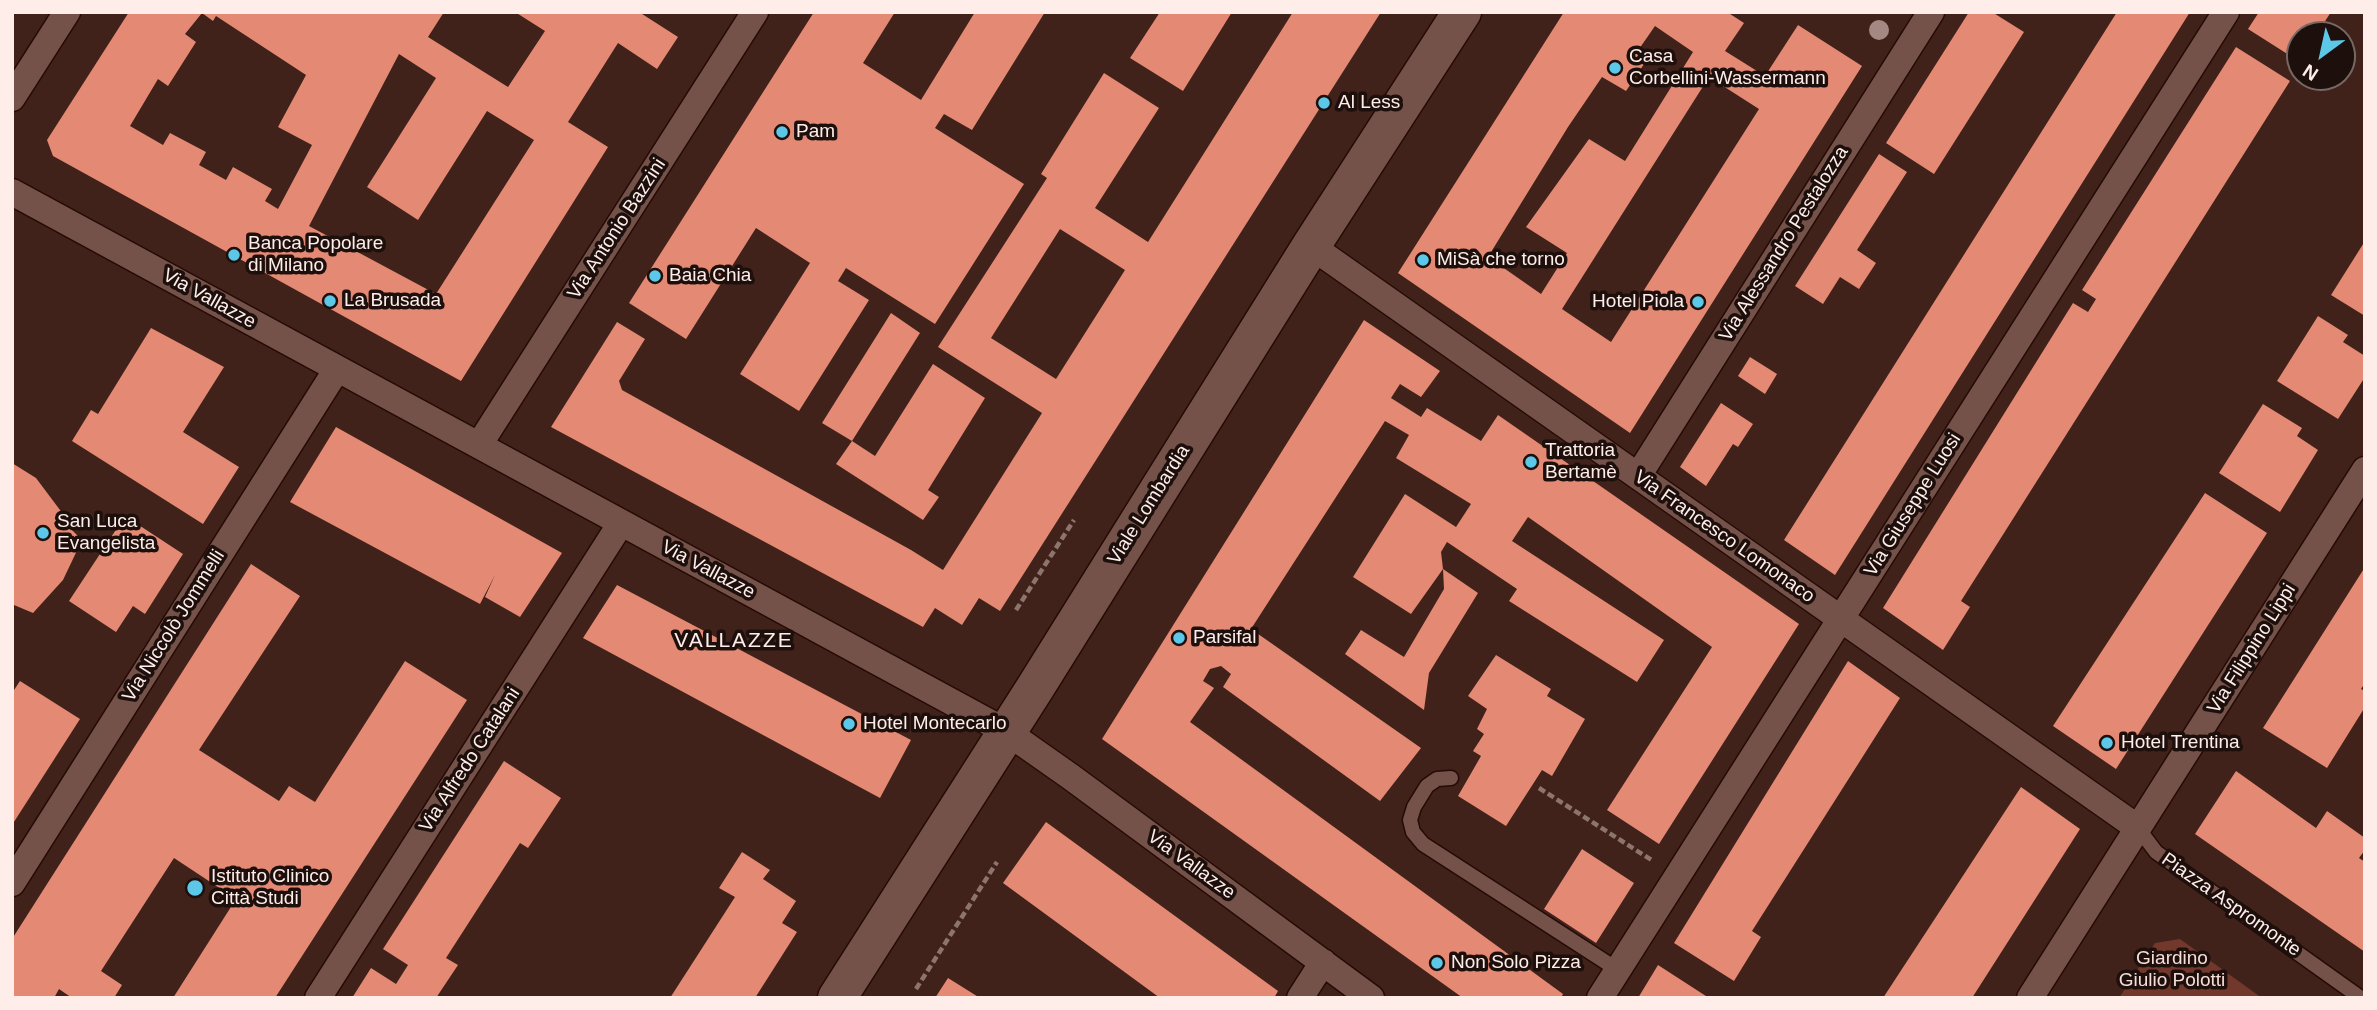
<!DOCTYPE html>
<meta charset="utf-8">
<style>
body{margin:0}
#map{position:relative;width:2377px;height:1010px;overflow:hidden;background:#40221a;font-family:Helvetica,sans-serif}
canvas{display:block}
.frame{position:absolute;inset:0;border:14px solid #feede9;pointer-events:none}
.north{position:absolute;left:2286px;top:21px;width:70px;height:70px;box-sizing:border-box;background:#1d0f0c;border:2px solid #776864;border-radius:50%;rotate:213deg;font-size:19px;font-weight:700;line-height:28px;text-align:center;color:#feede9}
.north::after{content:'';display:block;margin:auto;width:24px;height:32px;background:#5dc7e8;clip-path:polygon(50% 0,100% 100%,50% 72%,0 100%)}
</style>
<div id="map">
<canvas width="2377" height="1010"></canvas>
<div class="frame"></div>
<div class="north">N</div>
</div>
<script>
const c = document.querySelector('canvas').getContext('2d');
c.lineJoin = 'round';
function fillPath(path, color) { c.fillStyle = color; c.fill(path, 'evenodd'); }
const toPath = rows => new Path2D(rows.map(r => 'M' + r).join(''));
function trace(path, color, width, dash) { c.strokeStyle = color; c.lineWidth = width; c.lineCap = dash ? 'butt' : 'round'; c.setLineDash(dash || []); c.stroke(path); }
function drawText(font, color, halo, rows, align = 'center') {
  c.font = font + ' Helvetica,sans-serif'; c.lineWidth = 7; c.setLineDash([]); c.textBaseline = 'middle'; c.strokeStyle = halo; c.fillStyle = color; for (const [text, x, y, turn = 0] of rows) {
    c.save(); c.translate(x, y); c.rotate((+turn || 0) * Math.PI / 180); c.textAlign = isNaN(turn) ? turn : align; if (halo) c.strokeText(text, 0, 0); c.fillText(text, 0, 0); c.restore();
  }
}
const green = toPath([
 [2180,939,2262,998,2119,998,2155,943]
]);
const building = toPath([
 [129,12,444,12,428,37,508,87,545,31,515,12,639,12,678,37,657,69,618,43,568,122,608,147,461,381,53,156,47,140],
 [202,13,213,21,216,16,306,75,278,127,312,145,278,209,265,201,272,189,233,167,226,180,199,165,206,152,170,133,163,145,130,126,158,79,168,86,196,42,185,34],
 [399,54,436,78,367,187,418,220,487,111,534,140,436,294,309,226],
 [814,12,895,12,863,63,921,100,975,12,1045,12,972,130,944,114,935,128,1024,184,935,324,846,268,838,281,869,300,799,411,740,374,810,263,756,228,686,339,629,303],
 [1160,12,1232,12,1183,91,1130,58],
 [1293,12,1381,12,1000,611,979,598,962,625,935,608,923,627,551,427,617,322,645,339,619,381,622,390,911,550,943,570,1042,413,938,347,1047,178,1041,174,1104,73,1159,108,1095,208,1148,242],
 [1060,229,1125,270,1056,379,991,338],
 [1564,12,1727,12,1744,23,1725,51,1765,76,1798,25,1862,66,1630,433,1398,273],
 [1655,26,1693,52,1625,161,1589,139,1526,227,1567,253,1541,294,1488,257,1568,127,1602,77,1626,91,1648,58,1637,52],
 [1709,77,1759,109,1611,342,1562,309],
 [1969,12,1992,12,2024,32,1934,174,1886,143],
 [2117,12,2190,12,1835,575,1784,540],
 [2259,12,2331,12,2316,35,2300,35,2300,62,2248,29],
 [2236,47,2290,81,1961,601,1970,607,1943,650,1883,608,2073,303,2088,312,2096,299,2082,290],
 [1879,154,1907,172,1857,250,1876,263,1859,289,1840,277,1823,304,1795,286],
 [2365,241,2365,316,2331,295],
 [891,313,920,333,852,441,822,423],
 [2318,316,2348,335,2343,342,2365,356,2365,377,2338,419,2277,381],
 [1364,320,1440,371,1421,397,1400,384,1391,398,1421,417,1427,408,1481,441,1498,415,1799,624,1659,844,1607,810,1712,647,1528,517,1512,541,1664,640,1637,682,1509,601,1517,589,1447,542,1441,552,1443,569,1411,614,1353,577,1405,494,1456,527,1471,504,1396,458,1409,435,1385,421,1251,629,1421,748,1380,801,1223,687,1231,674,1221,666,1210,669,1203,681,1214,688,1190,722,1563,994,1561,998,1463,998,1102,739],
 [151,328,224,367,183,432,239,467,203,524,72,441,91,410,98,414],
 [1750,357,1777,374,1765,394,1738,376],
 [933,364,985,398,928,490,939,497,923,520,836,464,852,441,875,456],
 [1721,403,1753,424,1738,447,1733,444,1706,486,1680,467],
 [2263,404,2302,428,2297,436,2318,450,2280,512,2219,473],
 [336,427,562,553,520,617,485,597,495,575,480,604,290,502],
 [12,463,36,478,69,522,67,525,82,540,63,580,33,613,14,605,12,607],
 [2205,493,2267,533,2116,769,2053,726],
 [125,516,183,554,145,614,133,606,116,632,69,601],
 [251,564,300,596,199,750,279,801,289,786,315,802,405,661,467,700,275,998,173,998,236,899,174,858,101,971,122,985,114,998,72,998,59,989,54,998,12,998,12,939],
 [2365,567,2365,683,2361,689,2365,691,2365,707,2327,768,2263,728],
 [1443,569,1478,593,1429,673,1424,710,1345,654,1361,630,1404,657,1444,589],
 [617,585,911,740,880,798,583,638],
 [1496,655,1551,689,1547,696,1585,719,1552,776,1542,770,1506,826,1458,796,1481,756,1473,751,1484,734,1477,729,1487,709,1468,696],
 [1848,661,1900,698,1752,931,1761,937,1734,981,1674,943],
 [20,681,80,719,12,825,12,693],
 [504,761,561,798,528,848,520,843,446,958,458,965,436,998,352,998,371,968,396,984,408,965,383,949],
 [2236,771,2316,828,2327,811,2365,838,2365,850,2359,858,2365,862,2365,952,2195,834],
 [2021,787,2080,829,1972,998,1883,998],
 [1046,822,1278,991,1274,998,1160,998,1003,883],
 [1582,849,1634,883,1596,943,1544,909],
 [742,852,770,870,763,879,796,901,782,923,797,932,755,998,670,998,735,897,719,888],
 [1658,965,1709,998,1638,998],
 [948,978,980,998,935,998]
]);
const path = toPath([
 [1016,610,1074,520],
 [1539,788,1653,861],
 [916,989,997,862]
]);
const lane = toPath([
 [1451,778,1437,779,1427,786,1414,807,1410,820,1413,832,1423,844,1618,970],
 [2138,828,2156,852,2358,996]
]);
const street = toPath([
 [12,98,67,12],
 [12,192,1007,732,1071,777,1371,998],
 [1311,246,2138,828],
 [479,445,755,12],
 [1638,476,1931,12],
 [12,883,337,369],
 [318,998,621,523],
 [1300,998,1323,962],
 [1600,998,2226,12],
 [2030,998,2365,470]
]);
const secondary = toPath([
 [837,998,1035,688,1311,246,1462,12]
]);
const trees = [
 [1879,30]
];
const markers = [
 [1615,68,7,"#5dc7e8"],
 [1324,103,7,"#5dc7e8"],
 [782,132,7,"#5dc7e8"],
 [234,255,7,"#5dc7e8"],
 [1423,260,7,"#5dc7e8"],
 [655,276,7,"#5dc7e8"],
 [330,301,7,"#5dc7e8"],
 [1698,302,7,"#5dc7e8"],
 [1531,462,7,"#5dc7e8"],
 [43,533,7,"#5dc7e8"],
 [1179,638,7,"#5dc7e8"],
 [849,724,7,"#5dc7e8"],
 [2107,743,7,"#5dc7e8"],
 [195,888,9,"#5dc7e8"],
 [1437,963,7,"#5dc7e8"]
];
const poiNames = [
 ["Casa",1629,57],
 ["Corbellini-Wassermann",1629,79],
 ["Al Less",1338,103],
 ["Pam",796,132],
 ["Banca Popolare",248,244],
 ["di Milano",248,266],
 ["MiSà che torno",1437,260],
 ["Baia Chia",669,276],
 ["La Brusada",344,301],
 ["Hotel Piola",1684,302,"right"],
 ["Trattoria",1545,451],
 ["Bertamè",1545,473],
 ["San Luca",57,522],
 ["Evangelista",57,544],
 ["Parsifal",1193,638],
 ["Hotel Montecarlo",863,724],
 ["Hotel Trentina",2121,743],
 ["Istituto Clinico",211,877],
 ["Città Studi",211,899],
 ["Non Solo Pizza",1451,963]
];
const streetNames = [
 ["Via Antonio Bazzini",617,229,-57],
 ["Via Alessandro Pestalozza",1784,244,-58],
 ["Via Vallazze",209,299,29],
 ["Viale Lombardia",1149,505,-58],
 ["Via Giuseppe Luosi",1913,505,-58],
 ["Via Francesco Lomonaco",1724,537,35],
 ["Via Vallazze",708,570,28],
 ["Via Niccolò Jommelli",174,626,-58],
 ["Via Filippino Lippi",2252,649,-58],
 ["Via Alfredo Catalani",470,760,-57],
 ["Via Vallazze",1191,865,36],
 ["Piazza Aspromonte",2231,905,35]
];
const parkNames = [
 ["Giardino",2172,959],
 ["Giulio Polotti",2172,981]
];
const neighbourhoodNames = [
 ["VALLAZZE",734,641]
];
fillPath(green, '#72382b');
fillPath(building, '#e48973');
trace(lane, '#250a05', 17);
trace(street, '#250a05', 29);
trace(secondary, '#250a05', 41);
trace(path, '#8d756e', 4.5, [7, 3.5]);
trace(lane, '#745249', 14);
trace(street, '#745249', 26);
trace(secondary, '#745249', 38);
c.fillStyle = '#a48982';
for (const [x, y] of trees) { c.beginPath(); c.arc(x, y, 10, 0, 2 * Math.PI); c.fill(); }
for (const [x, y, r, color] of markers) { const dot = new Path2D(); dot.arc(x, y, r, 0, 2 * Math.PI); c.fillStyle = color; c.fill(dot); trace(dot, '#1d0f0c', 2.5); }
drawText('19px', '#feede9', '#1d0f0c', poiNames, 'left');
drawText('19px', '#feede9', '#1d0f0c', streetNames);
drawText('19px', '#f6ddd7', '#1d0f0c', parkNames);
c.letterSpacing = '2px';
drawText('21px', '#feede9', '#1d0f0c', neighbourhoodNames);
c.letterSpacing = '0px';
</script>
